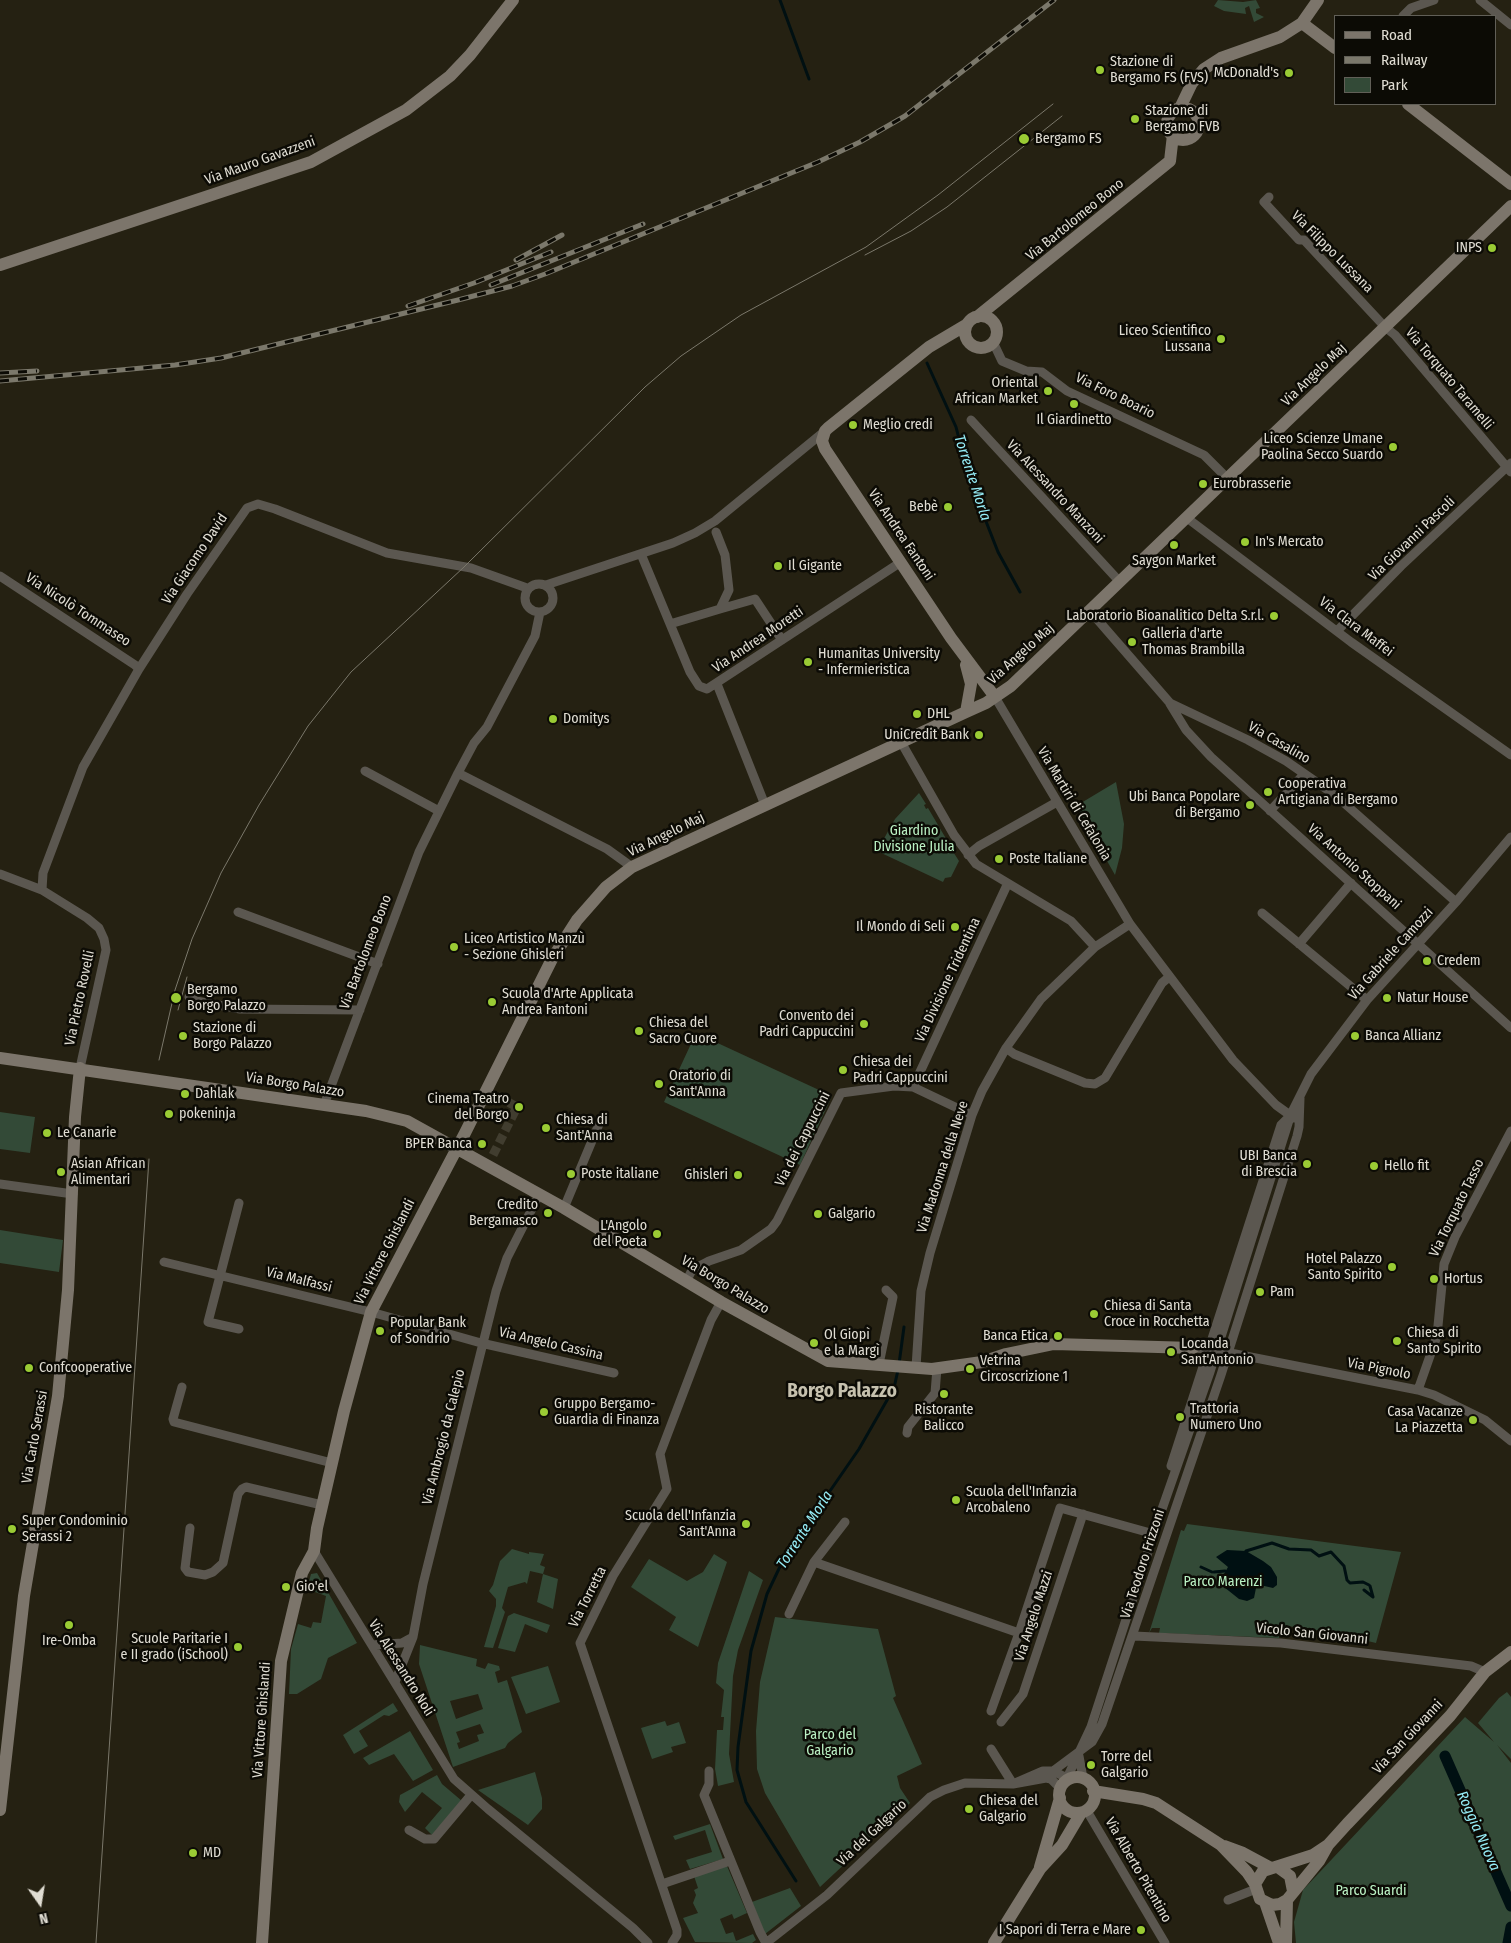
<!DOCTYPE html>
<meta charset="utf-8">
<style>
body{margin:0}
#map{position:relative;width:1511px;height:1943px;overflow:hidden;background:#252112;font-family:"Fira Sans Condensed",sans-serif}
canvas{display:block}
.legend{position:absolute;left:1334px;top:15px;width:162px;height:90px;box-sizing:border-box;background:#0c0b05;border:1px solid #615f57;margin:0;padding:6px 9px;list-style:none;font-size:15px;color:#e0ddd3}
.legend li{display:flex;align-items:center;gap:10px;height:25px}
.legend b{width:25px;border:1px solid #615f57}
.north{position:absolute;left:15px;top:1878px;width:50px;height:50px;-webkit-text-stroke:4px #0c0b05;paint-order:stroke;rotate:167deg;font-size:14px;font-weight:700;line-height:20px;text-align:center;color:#e0ddd3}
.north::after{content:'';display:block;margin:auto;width:18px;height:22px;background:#e0ddd3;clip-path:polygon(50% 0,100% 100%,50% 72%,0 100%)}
</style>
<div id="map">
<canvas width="1511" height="1943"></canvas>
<ul class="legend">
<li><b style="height:6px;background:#7c756b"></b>Road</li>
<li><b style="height:6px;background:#7b786b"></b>Railway</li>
<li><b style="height:14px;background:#334a37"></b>Park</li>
</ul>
<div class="north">N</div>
</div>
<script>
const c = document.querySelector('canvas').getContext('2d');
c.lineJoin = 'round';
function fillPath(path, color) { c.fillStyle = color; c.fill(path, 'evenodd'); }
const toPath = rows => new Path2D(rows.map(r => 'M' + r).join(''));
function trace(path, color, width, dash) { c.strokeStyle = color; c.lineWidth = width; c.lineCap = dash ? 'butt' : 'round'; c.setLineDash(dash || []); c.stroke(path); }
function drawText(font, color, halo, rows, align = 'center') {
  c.font = font + ' "Fira Sans Condensed",sans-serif'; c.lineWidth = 5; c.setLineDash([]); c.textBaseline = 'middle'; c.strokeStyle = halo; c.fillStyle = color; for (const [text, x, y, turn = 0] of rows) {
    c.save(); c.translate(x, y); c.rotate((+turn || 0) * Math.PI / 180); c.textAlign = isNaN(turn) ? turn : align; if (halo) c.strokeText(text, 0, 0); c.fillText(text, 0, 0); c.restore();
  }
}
const green = toPath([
 [1218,0,1243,2,1256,0,1260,8,1256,9,1256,13,1264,17,1254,22,1249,6,1245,8,1246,14,1224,11,1214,6],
 [1116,782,1124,824,1122,848,1115,875,1076,806],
 [919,793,926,804,924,805,926,809,928,808,948,842,946,844,948,847,950,847,959,861,951,877,945,878,943,882,877,851,895,819],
 [696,1033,832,1096,800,1165,664,1102],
 [0,1112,35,1117,30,1153,0,1149],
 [0,1230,63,1240,59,1272,0,1263],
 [1187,1524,1401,1552,1376,1643,1330,1632,1280,1625,1279,1638,1159,1633,1160,1628,1152,1628,1149,1633,1181,1530,1184,1531],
 [512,1549,529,1554,529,1552,544,1554,540,1565,545,1567,543,1574,558,1579,553,1609,537,1602,543,1574,530,1571,527,1584,525,1582,508,1587,502,1608,505,1612,493,1648,484,1647,496,1606,496,1599,489,1591,493,1585,500,1561],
 [714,1554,727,1562,698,1647,669,1630,676,1617,631,1587,649,1559,687,1581,703,1572],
 [749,1571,763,1580,738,1650,733,1676,729,1754,734,1782,718,1786,715,1769,717,1730,723,1730,724,1717,721,1717,724,1690,716,1683,718,1663],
 [317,1573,357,1643,328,1658,321,1679,297,1694,289,1694,291,1649,298,1624,311,1628,313,1622,321,1623,326,1596,307,1589,311,1574],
 [514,1613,550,1625,547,1633,525,1624,515,1652,498,1648,508,1616],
 [775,1617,878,1629,896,1696,893,1698,922,1764,897,1776,900,1788,910,1803,820,1887,765,1793,757,1769,756,1731,760,1682],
 [420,1645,477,1659,476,1666,485,1669,488,1663,499,1666,500,1670,495,1672,498,1683,507,1680,522,1732,508,1743,505,1748,453,1767,419,1664],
 [478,1694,483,1709,456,1719,450,1701],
 [480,1724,484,1733,477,1735,479,1741,459,1749,457,1743,460,1742,456,1732],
 [548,1666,560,1702,526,1714,511,1677],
 [1507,1692,1511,1697,1511,1759,1497,1745,1511,1763,1511,1943,1296,1943,1294,1922,1303,1890,1465,1717,1494,1742,1478,1723,1499,1698],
 [393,1703,398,1711,389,1716,384,1715,359,1731,368,1746,354,1754,343,1735],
 [665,1721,667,1726,679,1722,686,1743,671,1747,673,1752,652,1759,641,1728],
 [410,1731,433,1770,413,1781,394,1754,369,1765,363,1758],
 [535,1772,542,1798,542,1809,528,1825,478,1790],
 [437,1775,442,1784,462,1801,432,1835,425,1828,442,1808,422,1792,405,1812,399,1802,400,1795],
 [710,1824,723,1859,690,1869,686,1860,712,1852,705,1830,675,1840,673,1836],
 [727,1866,747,1913,734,1919,732,1914,720,1919,726,1934,733,1932,736,1941,753,1934,756,1940,752,1943,695,1942,683,1918,698,1913,693,1903,696,1895,694,1890,698,1888,694,1876],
 [790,1888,801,1906,765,1934,752,1902]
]);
const water = toPath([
 [1227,1550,1246,1551,1263,1561,1271,1567,1277,1577,1277,1585,1273,1588,1260,1585,1256,1588,1254,1598,1247,1601,1239,1599,1219,1583,1228,1567,1216,1557]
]);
const stream = toPath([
 [780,0,809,79],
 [927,363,956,427,969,478,998,552,1020,592],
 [899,1364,904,1327],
 [1246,1551,1272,1543,1289,1549,1311,1550,1319,1556,1331,1552,1344,1566,1347,1580,1350,1583,1363,1582,1369,1585],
 [1201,1567,1212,1572],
 [1214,1572,1225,1571],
 [1364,1590,1373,1597,1370,1586],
 [796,1881,746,1802,737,1770,738,1747,751,1651,767,1594,785,1556,859,1449,894,1388,898,1370]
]);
const canal = toPath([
 [1445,1756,1511,1906],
 [1508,1943,1511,1927]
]);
const streetTunnel = toPath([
 [493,1155,517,1107,497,1096]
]);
const street = toPath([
 [1480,0,1511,25],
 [1403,16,1411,8,1434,0],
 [1269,197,1264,202,1299,240,1304,240,1385,327,1395,335,1511,472],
 [993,342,1002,361,1026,371,1042,372,1067,391,1204,455,1228,479],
 [971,420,1119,581],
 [1187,518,1351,642,1511,755],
 [716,532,725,555,729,590,720,609,755,599,782,640],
 [641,554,690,672,699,686,707,689,901,562],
 [0,576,135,665,139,669],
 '525 598a14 14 0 1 1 28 0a14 14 0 1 1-28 0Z',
 [546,585,673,543,695,533,715,521,825,431],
 [1090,611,1170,703,1248,740,1286,761,1335,795,1456,902],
 [670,624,720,609],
 [1337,631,1401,566,1511,463],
 [717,684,765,805],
 [995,697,1130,924,1233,1060,1276,1105,1294,1118],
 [1170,704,1186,730,1211,757,1511,1028],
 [901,742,954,835,976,864,1071,921,1095,947],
 [365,771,439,811],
 [458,773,607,849,632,867],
 [1270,811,1304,774],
 [968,855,979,846,1057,802],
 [0,874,42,890,87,918,99,928,104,939,106,950,80,1068],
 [42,890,43,873,83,767,139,669,187,594,247,508,258,504,275,509,387,553,471,568,527,588],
 [238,912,378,964],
 [1262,913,1367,1000],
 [1299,944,1351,883],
 [189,997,196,1001,240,1009,360,1010],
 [1006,1048,1014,1054,1085,1083,1095,1084,1105,1078,1162,983,1169,977],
 [913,1087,1007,885],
 [324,1105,419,852,458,773,474,743,487,727,535,636,540,612],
 [0,1184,73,1194],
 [239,1203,208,1322,239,1329],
 [564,1208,599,1124],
 [164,1262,371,1312,481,1343,614,1373],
 [687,1280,692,1270,709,1261,741,1250,771,1229,777,1221,841,1093,894,1086,913,1087,972,1115],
 [1193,1348,1210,1349,1418,1390,1434,1395,1485,1420,1511,1441],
 [879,1364,893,1297,886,1290],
 [916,1367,921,1291,930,1253,972,1115,982,1091,1006,1048,1041,999,1095,947,1130,924],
 [182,1387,173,1419,174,1422,332,1463],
 [1418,1390,1437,1336,1444,1264,1455,1237,1511,1131],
 [907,1433,908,1427,935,1393,937,1368],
 [1171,1466,1281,1125,1291,1115],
 [190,1528,185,1568,188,1572,205,1575,213,1572,223,1563,238,1494,242,1489,246,1487,322,1505],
 [314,1551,454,1779,488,1809,633,1928,648,1943],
 [814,1562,1019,1633,1060,1508,1154,1534],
 [789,1614,814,1562,845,1522],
 [1134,1636,1281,1643,1471,1666,1485,1672],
 [372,1645,402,1643,413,1637],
 [395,1682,413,1637,423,1584,496,1291,507,1258,539,1195],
 [991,1711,1019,1633],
 [1001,1722,1023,1694,1083,1514],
 [991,1749,1013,1784],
 [1079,1756,1083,1778],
 [709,1771,709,1784,704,1795,760,1932,766,1943],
 [1053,1771,1092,1742,1102,1724,1221,1375,1297,1136,1299,1127,1300,1098],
 [1013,1784,1043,1771,1053,1771,1067,1778,1091,1727,1161,1512,1210,1372,1291,1114,1311,1074,1367,1000,1456,902,1511,837],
 [1087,1811,1165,1943],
 [409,1830,425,1839,434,1839,471,1795],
 [662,1884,730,1861],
 [1228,1900,1256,1889],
 [672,1943,677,1935,677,1930,580,1643,613,1576,667,1489,660,1454,711,1320,721,1302],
 [766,1943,827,1895,930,1797,944,1790,965,1783,1013,1784,1046,1778,1051,1779,1061,1789]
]);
const secondary = toPath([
 [1302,23,1335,48],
 [1408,104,1511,184],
 [1180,108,1192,83,1204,69,1221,58,1280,37,1302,23,1318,0],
 '1167 124a16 16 0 1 1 32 0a16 16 0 1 1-32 0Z',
 [0,265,311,162,406,110,450,76,470,55,513,0],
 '965 332a16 16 0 1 1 32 0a16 16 0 1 1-32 0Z',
 [977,317,1170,161,1173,135],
 [966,325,929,347,828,428,825,431,822,441,825,449,951,638,995,697],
 [966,712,971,684,966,665],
 [0,1058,366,1111,407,1121,564,1208,721,1302,828,1361,932,1369,982,1362,1006,1354,1054,1344,1193,1348],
 '1059 1795a18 18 0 1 1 36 0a18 18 0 1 1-36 0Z',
 [1093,1791,1143,1799,1156,1803,1221,1845,1247,1872,1255,1884],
 [0,1810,24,1596,58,1396,68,1290,75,1117,80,1068],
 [1328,1845,1313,1855,1263,1871,1255,1884,1260,1899,1272,1905,1280,1904,1287,1900,1319,1861,1328,1845,1347,1824,1450,1716,1485,1672,1511,1652],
 [1224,1846,1243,1853,1271,1868],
 [1040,1867,1060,1798],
 [1279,1868,1290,1876,1293,1891],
 [1265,1902,1279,1943],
 [262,1943,281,1661,302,1573,314,1551,317,1528,344,1411,371,1312,465,1133,552,959,577,920,606,887,632,867,966,712,986,703,1011,686,1511,206],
 [994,1943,1040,1869,1062,1845,1081,1813],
 [1286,1943,1287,1900]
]);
const tram = toPath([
 [865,255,911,231,947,207,1062,116],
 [178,1010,187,977],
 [159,1060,175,990,192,939,221,873,259,805,308,726,351,672,464,567,645,387,681,356,741,315,866,247,938,195,1053,104],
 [96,1943,149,1159]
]);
const rail = toPath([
 [516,260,562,235],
 [491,285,643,224],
 [408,306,474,283,551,252],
 [0,373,37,371],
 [0,381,175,365,221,358,458,300,512,286,545,274,818,162,860,142,905,116,1054,0]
]);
const markers = [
 [1100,70,5,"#9acb34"],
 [1289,73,5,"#9acb34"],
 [1135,119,5,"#9acb34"],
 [1024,139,6,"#9acb34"],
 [1492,248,5,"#9acb34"],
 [1221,339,5,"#9acb34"],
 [1048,391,5,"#9acb34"],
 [1074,404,5,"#9acb34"],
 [853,425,5,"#9acb34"],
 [1393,447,5,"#9acb34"],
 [1203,484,5,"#9acb34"],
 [948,507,5,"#9acb34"],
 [1245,542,5,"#9acb34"],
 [1174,545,5,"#9acb34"],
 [778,566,5,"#9acb34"],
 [1274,616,5,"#9acb34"],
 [1132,642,5,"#9acb34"],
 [808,662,5,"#9acb34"],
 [917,714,5,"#9acb34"],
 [553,719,5,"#9acb34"],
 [979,735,5,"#9acb34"],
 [1268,792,5,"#9acb34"],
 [1250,805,5,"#9acb34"],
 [999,859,5,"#9acb34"],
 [955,927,5,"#9acb34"],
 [454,947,5,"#9acb34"],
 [1427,961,5,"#9acb34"],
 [176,998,6,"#9acb34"],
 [1387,998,5,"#9acb34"],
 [492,1002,5,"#9acb34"],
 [864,1024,5,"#9acb34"],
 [639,1031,5,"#9acb34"],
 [183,1036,5,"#9acb34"],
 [1355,1036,5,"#9acb34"],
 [843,1070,5,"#9acb34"],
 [659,1084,5,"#9acb34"],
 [185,1094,5,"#9acb34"],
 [519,1107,5,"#9acb34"],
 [169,1114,5,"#9acb34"],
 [546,1128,5,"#9acb34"],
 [47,1133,5,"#9acb34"],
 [482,1144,5,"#9acb34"],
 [1307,1164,5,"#9acb34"],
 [1374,1166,5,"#9acb34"],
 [61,1172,5,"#9acb34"],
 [571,1174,5,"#9acb34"],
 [738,1175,5,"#9acb34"],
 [548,1213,5,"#9acb34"],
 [818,1214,5,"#9acb34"],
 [657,1234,5,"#9acb34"],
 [1392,1267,5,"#9acb34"],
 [1434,1279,5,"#9acb34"],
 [1260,1292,5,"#9acb34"],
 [1094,1314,5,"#9acb34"],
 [380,1331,5,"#9acb34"],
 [1058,1336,5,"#9acb34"],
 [1397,1341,5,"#9acb34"],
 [814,1343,5,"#9acb34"],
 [1171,1352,5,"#9acb34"],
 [29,1368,5,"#9acb34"],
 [970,1369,5,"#9acb34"],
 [944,1394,5,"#9acb34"],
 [544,1412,5,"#9acb34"],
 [1180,1417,5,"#9acb34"],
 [1473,1420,5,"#9acb34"],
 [956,1500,5,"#9acb34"],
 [746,1524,5,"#9acb34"],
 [12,1529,5,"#9acb34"],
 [286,1587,5,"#9acb34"],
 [69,1625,5,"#9acb34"],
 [238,1647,5,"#9acb34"],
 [1091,1765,5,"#9acb34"],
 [969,1809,5,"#9acb34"],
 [193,1853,5,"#9acb34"],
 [1141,1930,5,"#9acb34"]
];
const poiNames = [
 ["Stazione di",1110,62],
 ["Bergamo FS (FVS)",1110,78],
 ["McDonald's",1279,73,"right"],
 ["Stazione di",1145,111],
 ["Bergamo FVB",1145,127],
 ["Bergamo FS",1035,139],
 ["INPS",1482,248,"right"],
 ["Liceo Scientifico",1211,331,"right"],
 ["Lussana",1211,347,"right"],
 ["Oriental",1038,383,"right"],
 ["African Market",1038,399,"right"],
 ["Il Giardinetto",1074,420,"center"],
 ["Meglio credi",863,425],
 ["Liceo Scienze Umane",1383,439,"right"],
 ["Paolina Secco Suardo",1383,455,"right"],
 ["Eurobrasserie",1213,484],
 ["Bebè",938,507,"right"],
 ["In's Mercato",1255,542],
 ["Saygon Market",1174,561,"center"],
 ["Il Gigante",788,566],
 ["Laboratorio Bioanalitico Delta S.r.l.",1264,616,"right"],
 ["Galleria d'arte",1142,634],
 ["Thomas Brambilla",1142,650],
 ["Humanitas University",818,654],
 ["- Infermieristica",818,670],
 ["DHL",927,714],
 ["Domitys",563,719],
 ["UniCredit Bank",969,735,"right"],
 ["Cooperativa",1278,784],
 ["Artigiana di Bergamo",1278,800],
 ["Ubi Banca Popolare",1240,797,"right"],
 ["di Bergamo",1240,813,"right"],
 ["Poste Italiane",1009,859],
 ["Il Mondo di Seli",945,927,"right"],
 ["Liceo Artistico Manzù",464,939],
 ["- Sezione Ghisleri",464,955],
 ["Credem",1437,961],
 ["Bergamo",187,990],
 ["Borgo Palazzo",187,1006],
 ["Scuola d'Arte Applicata",502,994],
 ["Andrea Fantoni",502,1010],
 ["Natur House",1397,998],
 ["Convento dei",854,1016,"right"],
 ["Padri Cappuccini",854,1032,"right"],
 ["Chiesa del",649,1023],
 ["Sacro Cuore",649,1039],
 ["Stazione di",193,1028],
 ["Borgo Palazzo",193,1044],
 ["Banca Allianz",1365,1036],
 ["Chiesa dei",853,1062],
 ["Padri Cappuccini",853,1078],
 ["Oratorio di",669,1076],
 ["Sant'Anna",669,1092],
 ["Dahlak",195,1094],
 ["Cinema Teatro",509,1099,"right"],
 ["del Borgo",509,1115,"right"],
 ["pokeninja",179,1114],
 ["Chiesa di",556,1120],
 ["Sant'Anna",556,1136],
 ["Le Canarie",57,1133],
 ["BPER Banca",472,1144,"right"],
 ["UBI Banca",1297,1156,"right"],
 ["di Brescia",1297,1172,"right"],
 ["Asian African",71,1164],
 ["Alimentari",71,1180],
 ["Hello fit",1384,1166],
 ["Poste italiane",581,1174],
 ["Ghisleri",728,1175,"right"],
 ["Credito",538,1205,"right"],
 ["Bergamasco",538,1221,"right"],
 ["Galgario",828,1214],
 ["L'Angolo",647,1226,"right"],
 ["del Poeta",647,1242,"right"],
 ["Hotel Palazzo",1382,1259,"right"],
 ["Santo Spirito",1382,1275,"right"],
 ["Hortus",1444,1279],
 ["Pam",1270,1292],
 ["Chiesa di Santa",1104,1306],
 ["Croce in Rocchetta",1104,1322],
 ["Popular Bank",390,1323],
 ["of Sondrio",390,1339],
 ["Chiesa di",1407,1333],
 ["Santo Spirito",1407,1349],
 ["Ol Giopì",824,1335],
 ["e la Margì",824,1351],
 ["Banca Etica",1048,1336,"right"],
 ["Locanda",1181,1344],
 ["Sant'Antonio",1181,1360],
 ["Vetrina",980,1361],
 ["Circoscrizione 1",980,1377],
 ["Confcooperative",39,1368],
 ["Gruppo Bergamo-",554,1404],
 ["Guardia di Finanza",554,1420],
 ["Trattoria",1190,1409],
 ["Numero Uno",1190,1425],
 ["Ristorante",944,1410,"center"],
 ["Balicco",944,1426,"center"],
 ["Casa Vacanze",1463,1412,"right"],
 ["La Piazzetta",1463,1428,"right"],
 ["Scuola dell'Infanzia",966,1492],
 ["Arcobaleno",966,1508],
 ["Scuola dell'Infanzia",736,1516,"right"],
 ["Sant'Anna",736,1532,"right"],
 ["Super Condominio",22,1521],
 ["Serassi 2",22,1537],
 ["Gio'el",296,1587],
 ["Scuole Paritarie I",228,1639,"right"],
 ["e II grado (iSchool)",228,1655,"right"],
 ["Ire-Omba",69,1641,"center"],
 ["Torre del",1101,1757],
 ["Galgario",1101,1773],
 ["Chiesa del",979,1801],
 ["Galgario",979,1817],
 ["MD",203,1853],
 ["I Sapori di Terra e Mare",1131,1930,"right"]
];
const streetNames = [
 ["Via Mauro Gavazzeni",260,161,-20],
 ["Via Bartolomeo Bono",1075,220,-39],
 ["Via Filippo Lussana",1332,252,45],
 ["Via Angelo Maj",1314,375,-44],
 ["Via Torquato Taramelli",1449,379,50],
 ["Via Foro Boario",1115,396,26],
 ["Via Alessandro Manzoni",1055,492,47],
 ["Via Andrea Fantoni",901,535,56],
 ["Via Giovanni Pascoli",1412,539,-44],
 ["Via Giacomo David",195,559,-56],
 ["Via Nicolò Tommaseo",78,610,33],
 ["Via Clara Maffei",1356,627,37],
 ["Via Andrea Moretti",758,640,-34],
 ["Via Angelo Maj",1021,654,-42],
 ["Via Casalino",1279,743,30],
 ["Via Martiri di Cefalonia",1074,804,59],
 ["Via Angelo Maj",666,835,-26],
 ["Via Antonio Stoppani",1354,867,42],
 ["Via Bartolomeo Bono",366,952,-69],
 ["Via Gabriele Camozzi",1391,954,-48],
 ["Via Divisione Tridentina",948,980,-65],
 ["Via Pietro Rovelli",80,998,-78],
 ["Via Borgo Palazzo",295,1085,9],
 ["Via dei Cappuccini",803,1139,-63],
 ["Via Madonna della Neve",943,1167,-72],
 ["Via Torquato Tasso",1457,1208,-64],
 ["Via Vittore Ghislandi",385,1252,-63],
 ["Via Malfassi",299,1280,14],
 ["Via Borgo Palazzo",725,1285,31],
 ["Via Angelo Cassina",551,1344,13],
 ["Via Pignolo",1379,1369,11],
 ["Via Carlo Serassi",35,1437,-80],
 ["Via Ambrogio da Calepio",444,1437,-76],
 ["Via Teodoro Frizzoni",1143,1564,-72],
 ["Via Torretta",588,1597,-63],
 ["Via Angelo Mazzi",1034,1616,-72],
 ["Vicolo San Giovanni",1312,1634,6],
 ["Via Alessandro Noli",401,1668,58],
 ["Via Vittore Ghislandi",262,1720,-86],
 ["Via San Giovanni",1408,1737,-47],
 ["Via del Galgario",872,1833,-43],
 ["Via Alberto Pitentino",1138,1870,60]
];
const parkNames = [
 ["Giardino",914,831],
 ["Divisione Julia",914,847],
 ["Parco Marenzi",1223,1582],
 ["Parco del",830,1735],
 ["Galgario",830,1751],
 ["Parco Suardi",1371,1891]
];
const waterNames = [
 ["Torrente Morla",972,478,72],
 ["Torrente Morla",805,1530,-57],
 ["Roggia Nuova",1478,1831,66]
];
const districtNames = [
 ["Borgo Palazzo",842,1392]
];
fillPath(green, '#334a37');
fillPath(water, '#001012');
trace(stream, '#001012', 3);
trace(canal, '#001012', 11);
trace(streetTunnel, '#413d2f', 9, [9, 4.5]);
trace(street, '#5b5750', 9);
trace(secondary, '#7c756b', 12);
trace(tram, '#7b786b', 1);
trace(rail, '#7b786b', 5);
trace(rail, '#0c0b05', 3, [9]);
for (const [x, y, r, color] of markers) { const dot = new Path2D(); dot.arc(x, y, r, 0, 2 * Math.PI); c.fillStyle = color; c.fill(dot); trace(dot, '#0c0b05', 2); }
drawText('14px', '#e0ddd3', '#0c0b05', poiNames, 'left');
drawText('14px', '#e0ddd3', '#0c0b05', streetNames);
drawText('14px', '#bbf2c4', '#0c0b05', parkNames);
drawText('italic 15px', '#95ecf6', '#0c0b05', waterNames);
drawText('bold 19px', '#c6c1ae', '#0c0b05', districtNames);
</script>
